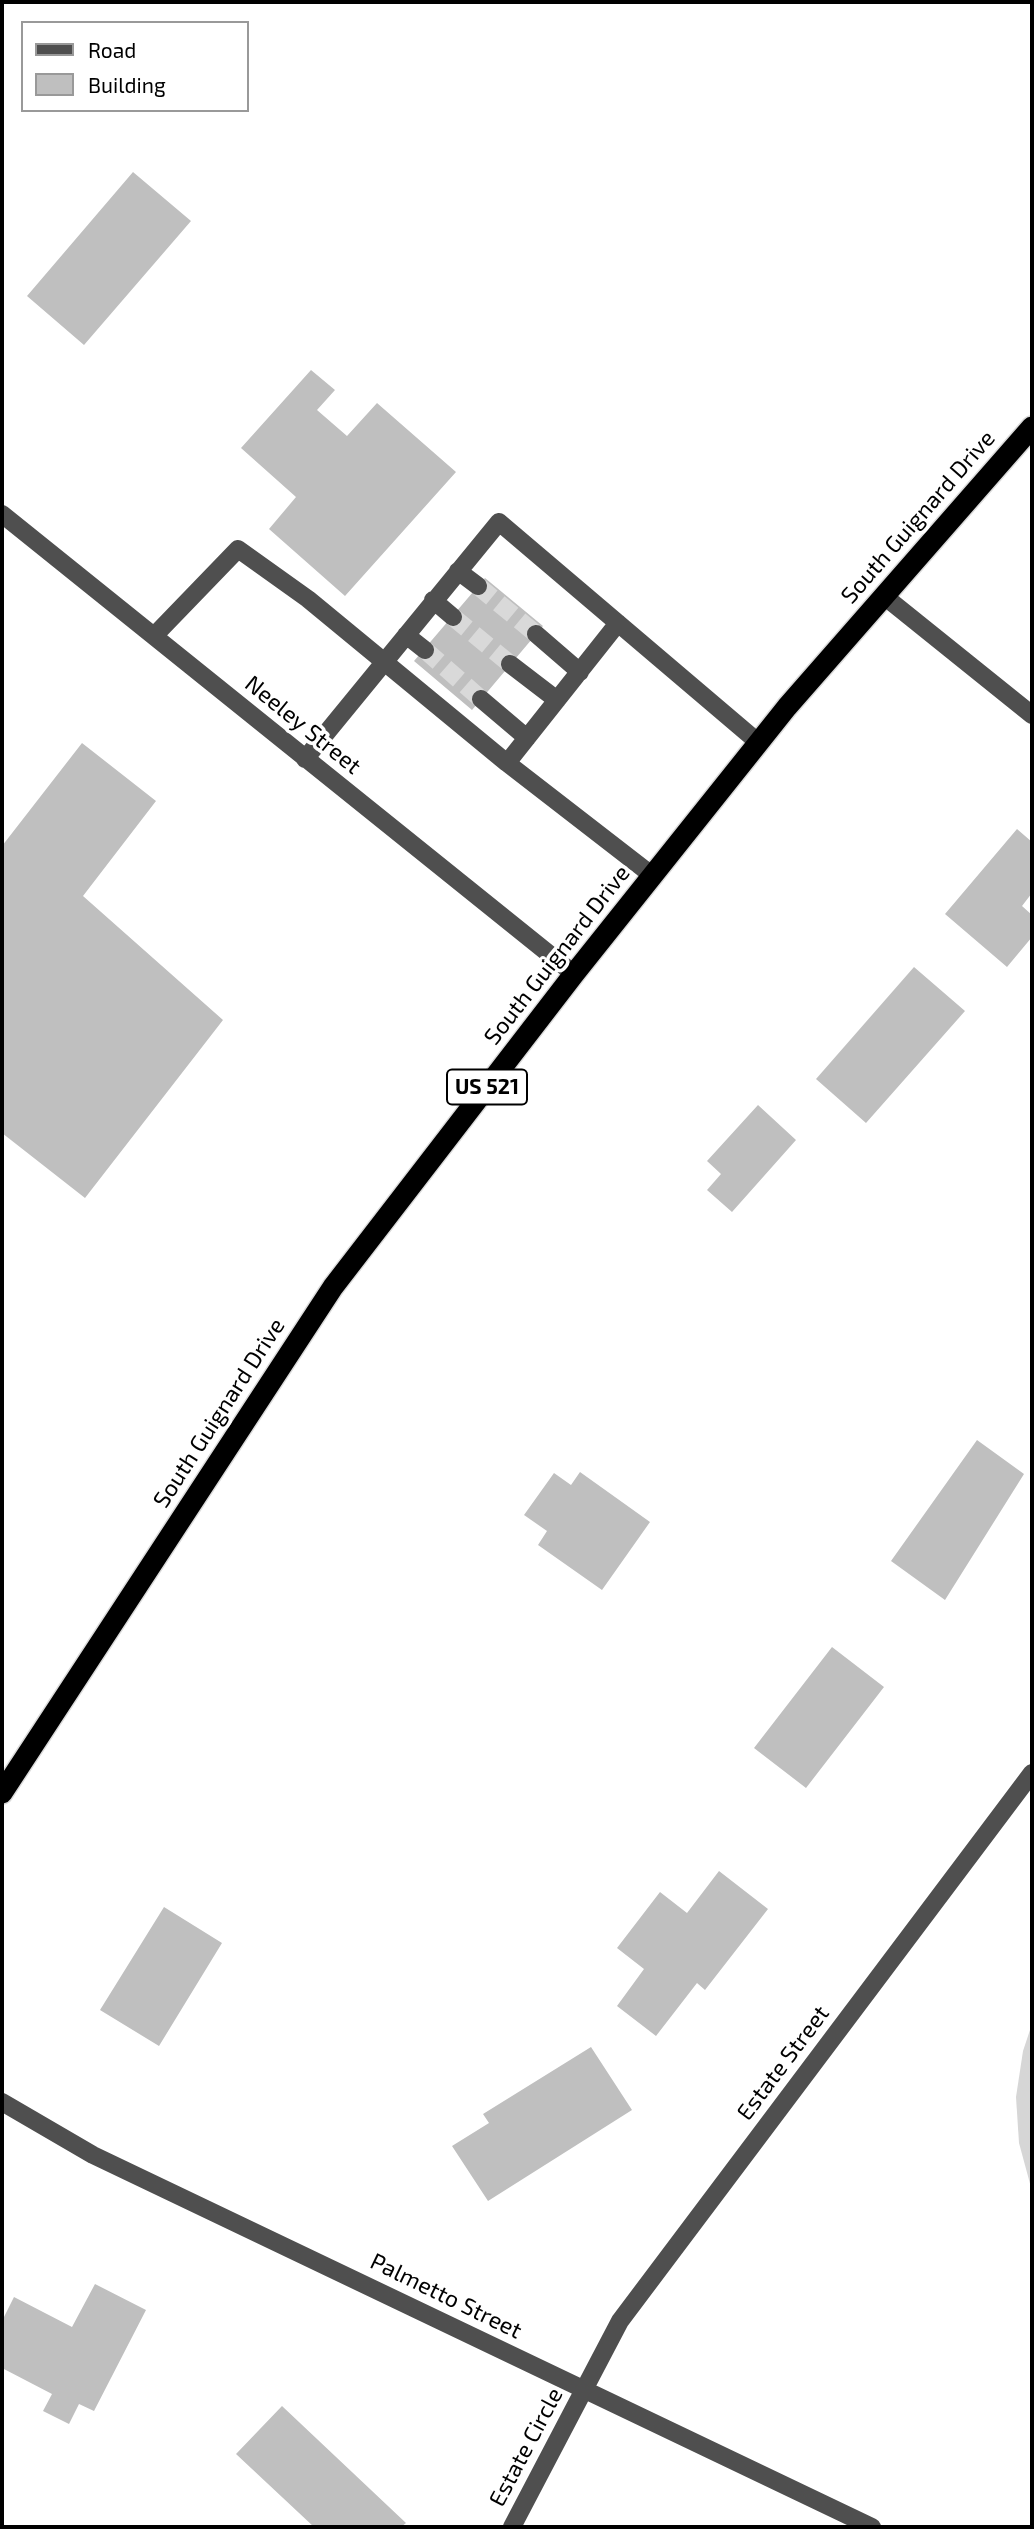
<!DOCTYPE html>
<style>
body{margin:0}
#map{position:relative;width:1034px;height:2529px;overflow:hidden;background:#fff;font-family:"Exo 2",sans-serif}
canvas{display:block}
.frame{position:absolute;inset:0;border:4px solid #000;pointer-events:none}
.legend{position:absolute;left:21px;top:21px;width:228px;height:91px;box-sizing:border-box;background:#fff;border:2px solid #999;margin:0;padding:9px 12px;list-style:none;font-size:21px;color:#000}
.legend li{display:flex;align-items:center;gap:14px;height:35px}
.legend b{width:35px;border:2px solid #999}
</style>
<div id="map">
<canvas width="1034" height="2529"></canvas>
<div class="frame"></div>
<ul class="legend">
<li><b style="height:9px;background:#4f4f4f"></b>Road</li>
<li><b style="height:19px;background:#bfbfbf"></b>Building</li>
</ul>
</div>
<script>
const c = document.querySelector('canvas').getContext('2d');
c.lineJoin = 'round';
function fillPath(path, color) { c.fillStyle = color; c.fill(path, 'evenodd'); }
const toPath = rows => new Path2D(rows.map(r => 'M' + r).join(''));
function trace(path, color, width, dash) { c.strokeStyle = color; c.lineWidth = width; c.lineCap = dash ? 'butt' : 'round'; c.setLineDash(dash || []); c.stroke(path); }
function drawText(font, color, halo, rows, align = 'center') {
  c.font = font + ' "Exo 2",sans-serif'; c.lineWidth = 7; c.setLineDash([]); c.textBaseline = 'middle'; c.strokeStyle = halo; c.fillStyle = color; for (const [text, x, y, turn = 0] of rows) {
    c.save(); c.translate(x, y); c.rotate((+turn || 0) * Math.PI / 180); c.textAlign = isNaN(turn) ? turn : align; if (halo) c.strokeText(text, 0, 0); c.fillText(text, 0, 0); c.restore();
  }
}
const green = toPath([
 [1032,2024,1032,2191,1019,2143,1016,2097,1023,2051]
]);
const building = toPath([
 [133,172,191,221,84,345,27,296],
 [311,370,335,390,317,410,347,436,377,403,456,472,345,596,269,529,296,497,241,448],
 [485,578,543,626,472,710,414,661],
 [82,743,156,801,83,896,223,1020,85,1198,2,1133,2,846],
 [1017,829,1032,842,1032,893,1022,906,1032,915,1032,937,1007,967,945,914],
 [914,967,965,1011,866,1123,816,1079],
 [758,1105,796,1140,732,1212,707,1190,721,1174,707,1161],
 [977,1440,1024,1474,945,1600,891,1561],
 [580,1472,650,1522,602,1590,538,1545,547,1531,524,1515,554,1473,571,1485],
 [832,1647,884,1687,806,1788,754,1748],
 [719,1871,768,1909,705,1990,697,1983,656,2036,617,2006,644,1969,617,1948,660,1892,687,1913],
 [164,1907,222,1943,159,2046,100,2010],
 [591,2047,632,2110,488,2201,452,2146,489,2123,483,2114],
 [95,2284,146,2310,94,2411,79,2404,69,2424,43,2411,52,2394,2,2368,2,2321,14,2297,72,2327],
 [282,2406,406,2523,401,2527,314,2527,236,2454]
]);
const minorTunnel = toPath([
 [478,586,536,634],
 [453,617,510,664],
 [425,650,481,699]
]);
const minor = toPath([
 [2,514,574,974],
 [458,571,478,586],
 [884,596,1032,715],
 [433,600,453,617],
 [536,634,580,672],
 [406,635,425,650],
 [154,636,238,549,308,599,507,763,653,876],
 [510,664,557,700],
 [481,699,527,738],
 [305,759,499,522,759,743],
 [507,763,618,623],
 [2,2102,93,2155,872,2527],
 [512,2527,620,2321,1032,1773]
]);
const highway = toPath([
 [2,1793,333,1287,574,974,787,707,1032,427]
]);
const shields = [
 [487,1087,80]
];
const shieldNames = [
 ["US 521",487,1087]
];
const streetNames = [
 ["South Guignard Drive",918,517,-49],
 ["Neeley Street",303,725,39],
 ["South Guignard Drive",557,955,-52],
 ["South Guignard Drive",219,1413,-57],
 ["Estate Street",783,2063,-53],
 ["Palmetto Street",446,2296,26],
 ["Estate Circle",526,2447,-62]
];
fillPath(green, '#d6d6d6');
fillPath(building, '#bfbfbf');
trace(minorTunnel, '#d9d9d9', 18, [18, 9]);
trace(highway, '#dbdbdb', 24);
trace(minor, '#4f4f4f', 18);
trace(highway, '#000', 21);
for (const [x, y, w] of shields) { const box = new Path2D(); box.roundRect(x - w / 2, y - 17.5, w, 35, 5); c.fillStyle = '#fff'; c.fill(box); trace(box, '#000', 2); }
drawText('bold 21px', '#000', null, shieldNames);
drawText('23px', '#000', '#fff', streetNames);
</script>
